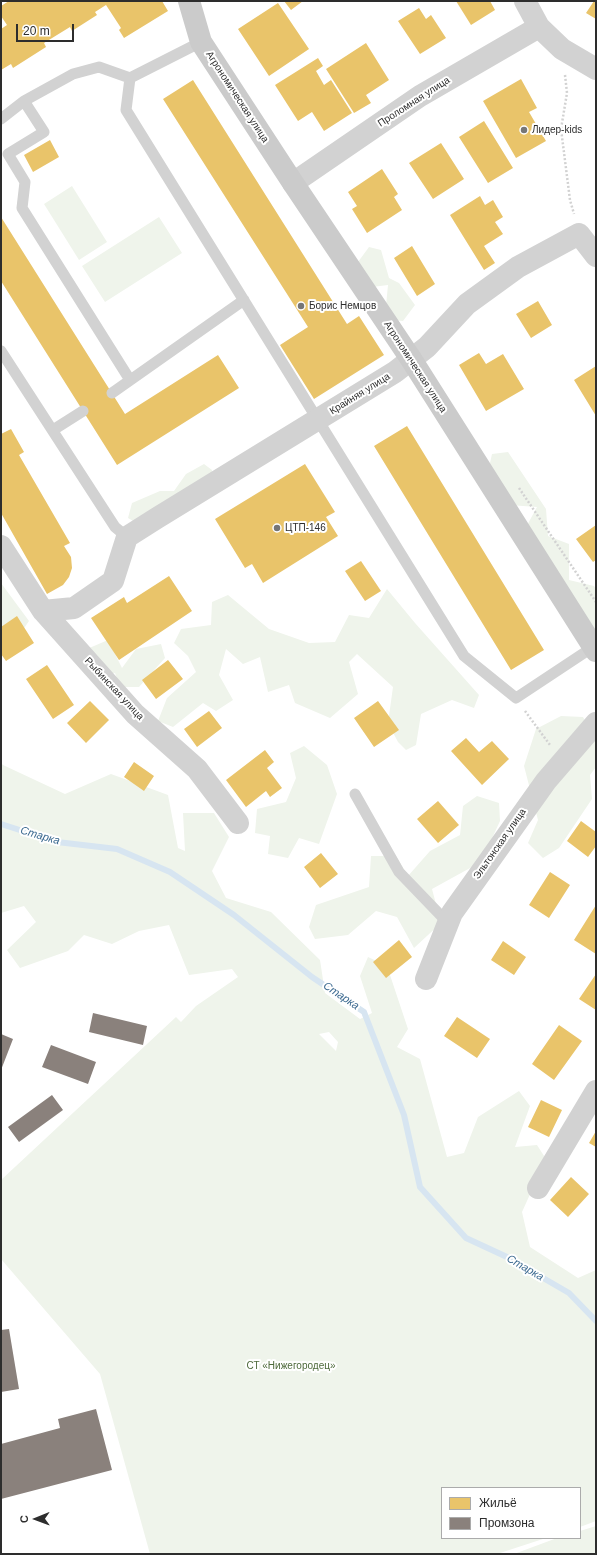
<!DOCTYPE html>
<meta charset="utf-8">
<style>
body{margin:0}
#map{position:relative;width:597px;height:1555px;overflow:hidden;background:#fff;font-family:Arial,sans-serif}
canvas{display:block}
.frame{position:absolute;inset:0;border:2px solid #2d2d2d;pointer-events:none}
.legend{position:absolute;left:441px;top:1487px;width:140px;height:52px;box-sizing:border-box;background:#fff;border:1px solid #ababab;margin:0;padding:5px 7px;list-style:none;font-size:12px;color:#2d2d2d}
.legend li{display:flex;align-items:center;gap:8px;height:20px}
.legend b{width:20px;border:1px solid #ababab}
.north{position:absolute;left:16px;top:1499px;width:40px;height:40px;-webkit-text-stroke:3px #fff;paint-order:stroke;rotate:269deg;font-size:11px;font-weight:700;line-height:16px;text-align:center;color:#2d2d2d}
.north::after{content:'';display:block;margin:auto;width:14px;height:18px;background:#2d2d2d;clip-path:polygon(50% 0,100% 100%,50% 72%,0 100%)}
.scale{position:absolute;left:16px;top:24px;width:58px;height:18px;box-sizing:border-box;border:2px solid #2d2d2d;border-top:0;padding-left:5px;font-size:12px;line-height:14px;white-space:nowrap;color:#2d2d2d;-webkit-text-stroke:3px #fff;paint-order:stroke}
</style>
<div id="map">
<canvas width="597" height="1555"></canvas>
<div class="frame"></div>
<ul class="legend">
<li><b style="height:11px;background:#e9c46a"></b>Жильё</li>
<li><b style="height:11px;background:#8a817c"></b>Промзона</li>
</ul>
<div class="north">С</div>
<div class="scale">20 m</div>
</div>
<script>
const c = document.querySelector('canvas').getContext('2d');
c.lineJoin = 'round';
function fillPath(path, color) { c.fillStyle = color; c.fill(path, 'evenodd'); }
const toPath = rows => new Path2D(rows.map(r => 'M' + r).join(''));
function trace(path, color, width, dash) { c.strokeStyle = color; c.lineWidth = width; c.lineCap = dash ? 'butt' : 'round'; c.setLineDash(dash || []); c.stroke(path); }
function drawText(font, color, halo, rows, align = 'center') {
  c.font = font + ' Arial,sans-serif'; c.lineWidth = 4; c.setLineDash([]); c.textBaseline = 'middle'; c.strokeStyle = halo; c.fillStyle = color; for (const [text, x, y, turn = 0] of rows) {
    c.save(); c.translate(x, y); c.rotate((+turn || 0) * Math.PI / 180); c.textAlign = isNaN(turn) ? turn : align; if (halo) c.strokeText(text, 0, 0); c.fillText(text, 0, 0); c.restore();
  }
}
const green = toPath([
 [72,186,107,242,79,260,44,204],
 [159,217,182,253,105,302,82,266],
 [369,247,381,250,389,278,399,283,415,305,403,321,392,320,386,306,388,285,372,287,358,262],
 [508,452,546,509,548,536,569,544,569,580,594,586,596,589,596,642,524,531,537,507,509,505,488,472,492,454],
 [204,464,212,470,212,482,140,525,128,518,132,503,160,491,174,491,186,474],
 [1,583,29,621,16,640,1,641],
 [387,589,415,623,479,695,474,708,452,700,421,714,416,745,406,750,398,742,388,723,393,687,357,654,349,662,358,694,330,718,295,703,289,685,268,692,260,657,243,664,226,649,219,675,233,700,216,711,203,703,173,727,158,721,167,698,196,672,188,656,174,643,181,629,211,625,212,602,228,595,269,629,309,643,335,642,349,615,369,618],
 [108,640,122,668,136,649,161,644,165,658,139,687,120,687,115,673,97,678,87,649],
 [561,716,583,717,596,741,596,767,590,775,592,799,559,848,543,858,528,843,538,820,524,766,536,729],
 [304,746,327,765,337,794,319,844,299,838,288,858,268,854,270,836,255,833,257,809,286,802,296,778,290,753],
 [1,763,3,765,65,794,111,774,168,795,178,848,185,851,183,813,214,813,229,837,212,871,226,898,271,912,320,960,325,993,360,1019,372,1013,360,976,368,957,387,966,408,1029,397,1047,420,1059,447,1157,464,1153,478,1117,519,1091,530,1106,515,1147,537,1145,546,1159,522,1212,530,1247,578,1278,596,1270,596,1521,580,1527,580,1488,442,1488,442,1538,546,1538,497,1554,150,1554,100,1374,1,1259,1,1180,176,1017,181,1022,196,1006,238,977,232,969,189,975,169,925,139,931,112,944,84,935,68,951,20,968,7,950,36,922,24,906,1,913],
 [329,1032,338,1042,336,1051,319,1034],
 [477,796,499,803,500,821,481,862,432,889,441,923,414,948,397,917,376,911,348,935,315,939,309,927,316,905,369,887,371,856,396,856,408,876,430,851,460,835,463,806],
 [596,1526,596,1554,514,1554,557,1538,580,1538,580,1531]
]);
const homes = toPath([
 [9,1,162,1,168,11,124,38,119,30,121,28,106,5,95,12,97,15,72,31,70,27,44,43,46,47,13,68,11,64,1,70,1,29,7,25,1,16,1,6],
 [284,1,303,1,291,10],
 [456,1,490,1,495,10,471,25],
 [594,1,596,1,596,19,586,13],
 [278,3,309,49,269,76,238,29],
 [419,8,426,19,431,15,446,38,420,54,398,21],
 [366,43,389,80,366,95,371,103,354,113,326,69],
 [318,58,323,66,316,71,324,85,331,80,352,113,324,131,312,112,298,121,275,85],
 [521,79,537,108,529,112,546,141,516,158,483,101],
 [193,80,347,324,359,316,384,355,314,399,280,345,308,327,163,99],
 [484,121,513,168,488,183,459,137],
 [50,140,59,157,33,172,24,155],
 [441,143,464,179,433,199,409,163],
 [382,169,398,194,394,197,402,210,367,233,352,209,357,206,348,192],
 [480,196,485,205,493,200,503,217,495,222,503,234,484,246,495,263,484,270,450,215],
 [1,217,125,414,218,355,239,388,117,465,1,281],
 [412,246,435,284,417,296,394,258],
 [538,301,552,325,531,338,516,314],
 [479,353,486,364,503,354,524,389,486,411,459,365],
 [596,366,596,416,574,380],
 [407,426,544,650,511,670,374,446],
 [11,429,24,452,19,455,70,543,64,546,71,557,72,568,69,577,63,585,47,594,1,513,1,434],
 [305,464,335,512,326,517,338,536,263,583,252,564,245,568,215,519],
 [596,525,596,560,593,562,576,539],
 [361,561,381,591,365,601,345,571],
 [169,576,192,611,119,660,91,618,124,597,127,603],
 [17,616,34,643,6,661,1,654,1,627],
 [168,660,183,679,156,699,142,680],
 [47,665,74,705,53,719,26,679],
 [90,701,109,720,86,743,67,723],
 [378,701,399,730,374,747,354,718],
 [209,711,222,728,197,747,184,729],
 [466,738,479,752,492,741,509,759,482,785,451,751],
 [265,750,274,762,267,768,282,788,270,797,266,791,246,807,226,780],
 [134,762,154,776,144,791,124,777],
 [438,801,459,825,438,843,417,819],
 [581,821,596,832,596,846,588,857,567,841],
 [321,853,338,874,320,888,304,867],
 [550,872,570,885,549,918,529,905],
 [596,905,596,954,574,940],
 [399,940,412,957,386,978,373,962],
 [503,941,526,957,514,975,491,960],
 [596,974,596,1010,579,999],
 [457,1017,490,1039,477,1058,444,1036],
 [559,1025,582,1041,554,1080,532,1064],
 [541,1100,562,1110,549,1137,528,1127],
 [596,1131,596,1147,589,1143],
 [571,1177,589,1194,568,1217,550,1200]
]);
const industry = toPath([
 [93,1013,147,1026,143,1045,89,1032],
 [1,1034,13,1039,1,1070],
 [51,1045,96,1062,88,1084,42,1067],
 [52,1095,63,1110,19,1142,8,1127],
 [9,1329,19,1389,1,1392,1,1330],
 [96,1409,112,1470,1,1499,1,1444,60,1428,58,1419]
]);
const stream = toPath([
 [1,824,57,842,117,849,170,872,234,915,312,977,364,1012,404,1115,420,1187,466,1238,507,1257,569,1293,596,1321]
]);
const path = toPath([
 [565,75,567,93,561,129,570,200,574,214],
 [519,488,596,602],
 [525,711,550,745]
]);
const lane = toPath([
 [130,78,126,110,464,656,516,698,593,647],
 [24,101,44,132,8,154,25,182,22,208,130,380],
 [1,119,24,101,73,74,99,67,130,78,201,42],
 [1,351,115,527,127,537],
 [112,393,244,300],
 [53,430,83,411],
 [355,794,399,872,448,923]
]);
const street = toPath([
 [525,1,539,27,562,49,596,69],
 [293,183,420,96,539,27],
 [1,546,43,611,135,714,197,769,238,823],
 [43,611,74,608,113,581,127,537,157,518,395,372,427,347,467,304,518,267,579,234,596,256],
 [426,979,452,913,546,781,596,723],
 [538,1188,596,1091]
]);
const secondary = toPath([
 [189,1,201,42,293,183,411,359,596,651]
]);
const markers = [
 [524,130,4,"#767676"],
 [301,306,4,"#767676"],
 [277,528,4,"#767676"]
];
const streetNames = [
 ["Агрономическая улица",237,97,57],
 ["Проломная улица",414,102,-33],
 ["Агрономическая улица",415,367,57],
 ["Крайняя улица",360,394,-32],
 ["Рыбинская улица",114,689,47],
 ["Эльтонская улица",500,844,-55]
];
const poiNames = [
 ["Лидер-kids",532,130],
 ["Борис Немцов",309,306],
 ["ЦТП-146",285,528]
];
const parkNames = [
 ["СТ «Нижегородец»",291,1366]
];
const waterNames = [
 ["Старка",40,836,16],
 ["Старка",341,996,34],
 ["Старка",525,1268,30]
];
fillPath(green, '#eff4eb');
fillPath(homes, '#e9c46a');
fillPath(industry, '#8a817c');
trace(stream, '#d7e5f1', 6);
trace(path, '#d2d2d2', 2.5, [2, 2]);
trace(lane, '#d2d2d2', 11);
trace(street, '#d2d2d2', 22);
trace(secondary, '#cbcbcb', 22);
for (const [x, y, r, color] of markers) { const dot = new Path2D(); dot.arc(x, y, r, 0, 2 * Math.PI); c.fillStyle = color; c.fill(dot); trace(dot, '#fff', 1.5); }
drawText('10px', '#2d2d2d', '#fff', streetNames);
drawText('10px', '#2d2d2d', '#fff', poiNames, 'left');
drawText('10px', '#4d693a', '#fff', parkNames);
drawText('italic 11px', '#3b6990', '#fff', waterNames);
</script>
